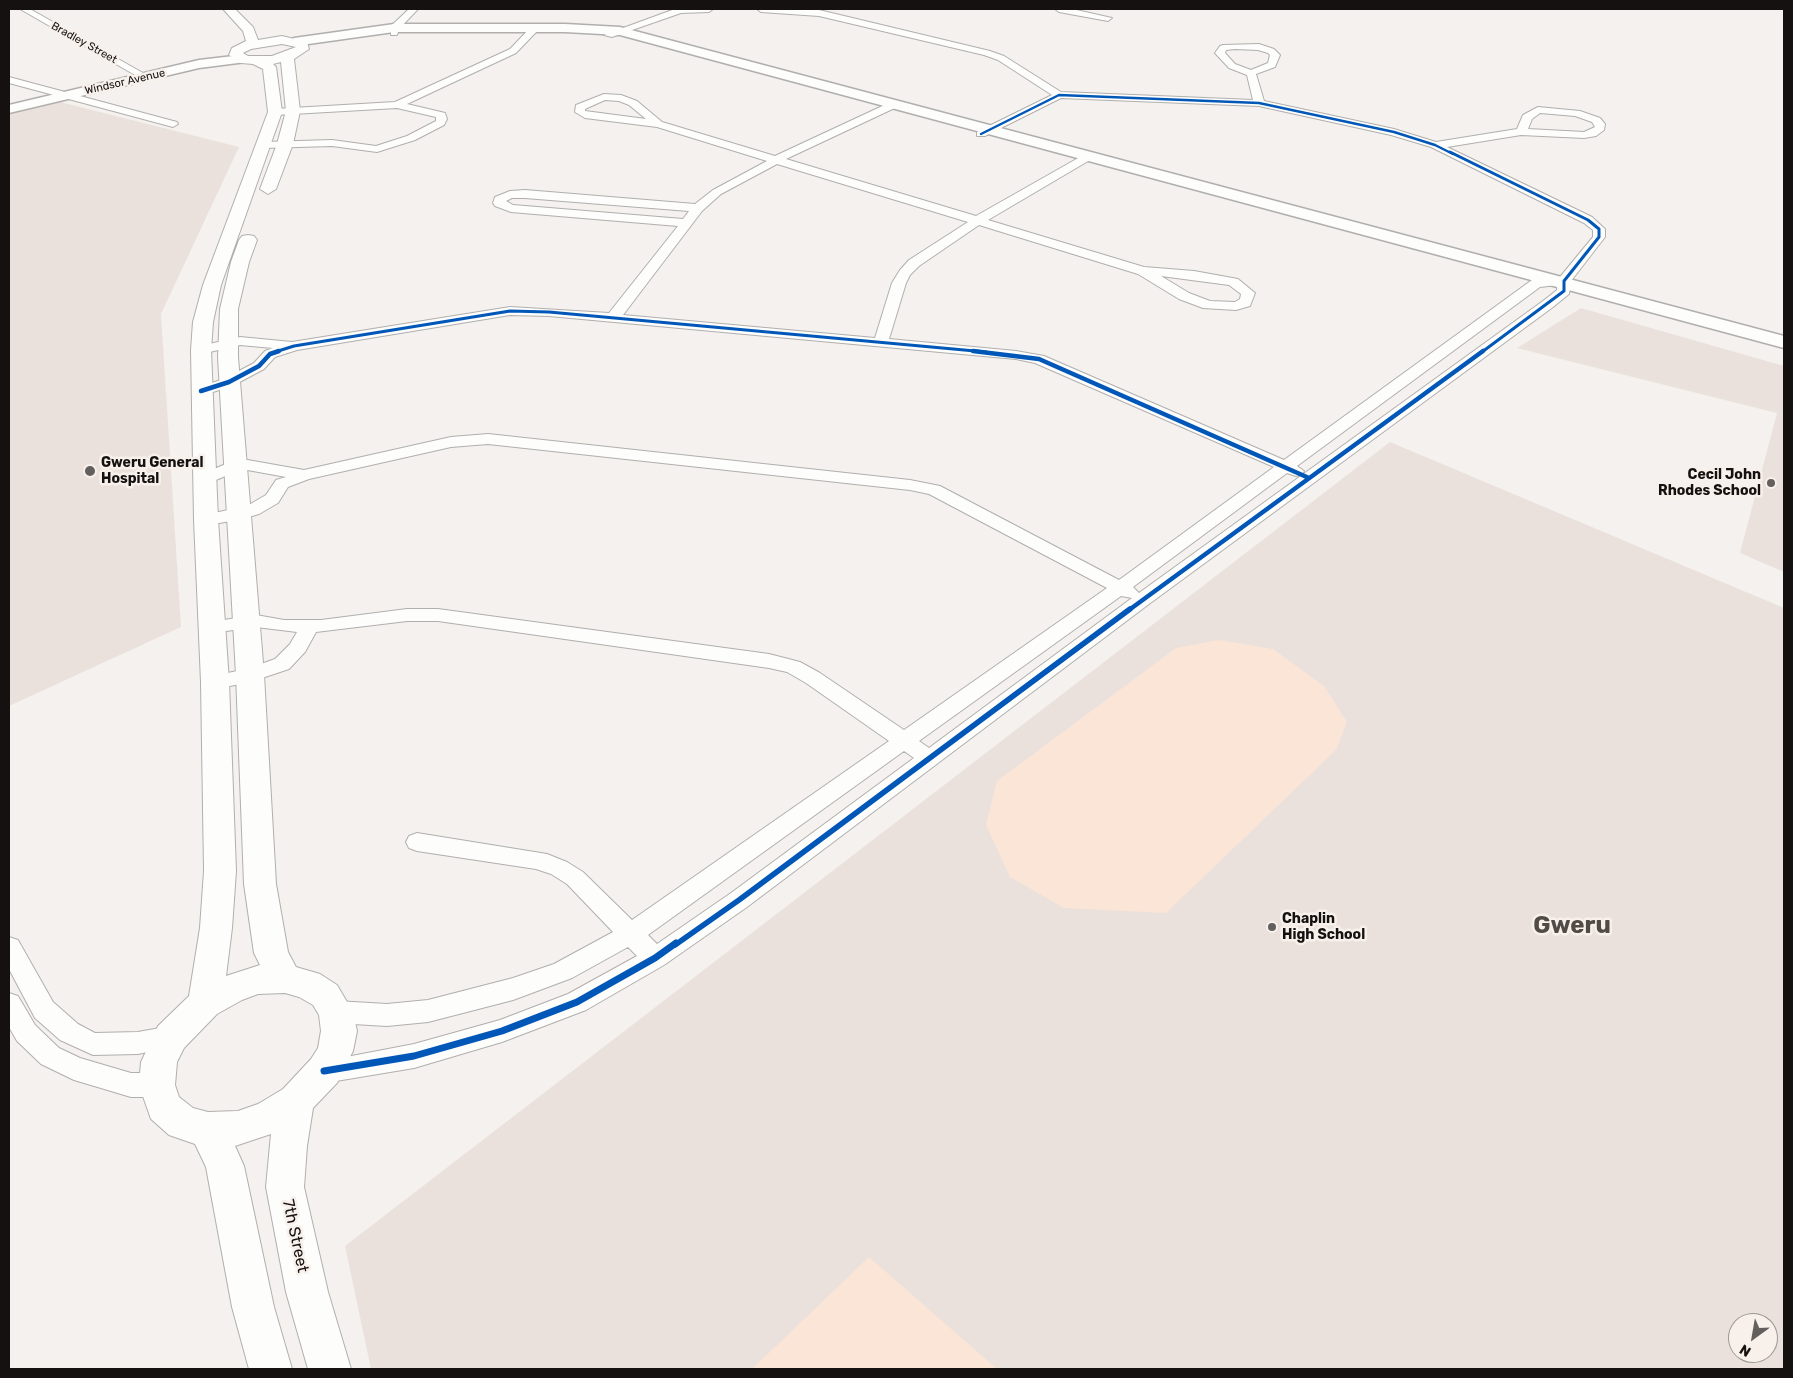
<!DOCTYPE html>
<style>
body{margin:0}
#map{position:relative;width:1793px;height:1378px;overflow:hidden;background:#f4f1ee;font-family:Rubik,sans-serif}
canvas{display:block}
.frame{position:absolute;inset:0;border:10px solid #141110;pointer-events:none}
.north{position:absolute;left:1728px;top:1313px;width:50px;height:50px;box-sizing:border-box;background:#f7f0eb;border:1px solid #9c9793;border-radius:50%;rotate:212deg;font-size:14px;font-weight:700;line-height:20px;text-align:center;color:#141110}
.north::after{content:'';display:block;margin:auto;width:18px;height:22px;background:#625f5e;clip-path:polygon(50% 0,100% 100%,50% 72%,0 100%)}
</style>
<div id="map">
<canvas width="1793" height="1378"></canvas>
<div class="frame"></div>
<div class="north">N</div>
</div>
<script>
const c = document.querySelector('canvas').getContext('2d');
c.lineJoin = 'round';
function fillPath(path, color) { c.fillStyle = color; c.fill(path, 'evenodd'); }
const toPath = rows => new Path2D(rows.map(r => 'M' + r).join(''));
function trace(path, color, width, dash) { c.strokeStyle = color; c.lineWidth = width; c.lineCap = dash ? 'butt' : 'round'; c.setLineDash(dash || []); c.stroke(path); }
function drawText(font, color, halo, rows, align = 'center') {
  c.font = font + ' Rubik,sans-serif'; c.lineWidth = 5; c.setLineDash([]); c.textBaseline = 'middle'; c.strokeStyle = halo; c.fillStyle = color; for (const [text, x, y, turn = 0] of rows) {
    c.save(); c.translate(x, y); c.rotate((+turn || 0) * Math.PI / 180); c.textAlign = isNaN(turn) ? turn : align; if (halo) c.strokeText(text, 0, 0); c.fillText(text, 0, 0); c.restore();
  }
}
const built = toPath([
 [60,102,239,147,161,314,181,627,9,706,9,114],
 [1581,308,1784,366,1784,572,1740,553,1777,413,1517,348],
 [1390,442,1784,608,1784,1369,371,1369,345,1246],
 [1738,1323,1768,1323,1768,1353,1738,1353]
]);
const green = toPath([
 [1219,640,1273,649,1324,686,1347,722,1336,750,1166,913,1064,908,1010,877,986,825,997,781,1176,648],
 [869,1257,997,1369,752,1369]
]);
const minor = toPath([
 [20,9,30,9,150,77,142,79,20,9],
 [409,9,418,9,399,29,397,35,391,35,391,26,409,9],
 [675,9,713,9,709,12,681,13,612,37,604,35,675,9],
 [757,9,819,10,990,51,1004,56,1061,92,1253,100,1247,75,1229,68,1215,53,1220,46,1223,45,1259,44,1274,49,1280,55,1275,67,1256,74,1264,101,1394,129,1436,142,1517,129,1523,115,1538,107,1580,111,1600,118,1605,124,1604,130,1596,136,1584,138,1521,135,1447,147,1592,217,1605,229,1605,237,1571,281,1569,294,1553,307,1149,604,747,907,664,965,586,1010,502,1042,414,1068,324,1083,315,1079,311,1071,315,1063,414,1044,500,1020,568,994,637,956,628,947,572,978,513,1000,428,1022,387,1026,336,1023,327,1020,323,1012,327,1004,336,1001,387,1004,428,1000,513,978,554,964,613,932,567,884,551,874,536,869,417,851,409,848,406,842,409,836,417,833,547,854,567,862,583,872,632,920,889,741,806,683,787,672,769,668,438,621,407,621,316,632,305,652,289,669,250,682,215,689,208,687,205,682,208,677,247,669,275,659,290,644,297,632,256,627,211,633,204,631,202,627,204,623,256,615,284,620,321,620,407,609,438,609,769,654,800,662,820,673,904,730,1107,588,929,494,910,490,488,444,451,447,309,479,288,487,278,503,259,514,238,520,206,525,200,524,197,520,200,516,247,506,266,495,276,480,286,477,242,469,204,485,198,484,196,480,198,476,235,460,242,459,304,470,451,437,488,434,910,480,940,486,1119,580,1274,467,1035,363,1016,359,549,316,510,315,297,350,275,357,264,369,234,385,201,396,196,394,193,391,196,388,224,379,254,363,265,351,273,348,240,345,201,354,196,353,194,350,196,347,240,337,292,342,510,307,609,313,678,226,511,212,495,206,493,203,495,197,510,191,525,190,695,204,713,190,767,161,657,127,585,118,575,112,576,105,604,94,621,95,637,101,662,122,775,156,891,102,899,102,899,106,786,159,976,216,1087,153,1095,153,1095,157,988,220,1144,267,1194,271,1238,279,1255,293,1250,306,1236,310,1203,308,1179,299,1138,274,979,225,919,266,910,275,906,283,889,339,1016,351,1044,356,1284,460,1532,280,1560,277,1593,237,1593,230,1584,223,1431,147,1391,135,1259,106,1061,98,985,136,977,136,977,132,1052,95,998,60,984,55,819,16,761,12,757,9],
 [1235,49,1258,50,1268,53,1270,55,1268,63,1251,70,1235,64,1225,53,1226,50,1235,49],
 [605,100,619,101,629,105,646,119,585,111,585,109,605,100],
 [1540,113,1575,116,1592,122,1595,127,1584,132,1528,129,1532,119,1540,113],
 [777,164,968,222,909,260,900,270,892,283,875,338,623,315,702,211,721,194,777,164],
 [512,198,525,198,689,211,683,219,513,205,506,201,512,198],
 [1161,276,1229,285,1241,294,1240,299,1235,302,1210,301,1189,293,1161,276],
 [1557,285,1557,290,1543,301,1139,593,1133,587,1287,473,1296,476,1302,474,1304,471,1297,466,1540,287,1557,285],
 [1121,596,1132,598,929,748,919,741,1121,596],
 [904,751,914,758,731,893,657,944,648,935,904,751],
 [1055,9,1072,9,1112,18,1108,21,1059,12,1055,9],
 [532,26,540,28,516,53,407,104,445,113,447,119,444,125,415,140,377,152,332,146,264,148,259,145,264,142,332,140,376,146,407,136,436,121,436,117,397,108,275,115,270,112,275,109,395,102,510,49,532,26],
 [9,77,177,122,178,124,173,127,9,83,9,77],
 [9,937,18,940,53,1002,78,1024,95,1033,138,1032,171,1026,180,1029,184,1037,180,1045,138,1054,93,1055,60,1040,35,1018,9,969,9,937],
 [9,993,18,996,35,1025,59,1048,80,1058,131,1073,157,1073,166,1076,170,1085,166,1094,157,1097,131,1097,74,1080,41,1064,17,1041,9,1027,9,993]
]);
const major = toPath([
 [394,24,565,24,620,27,1784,336,1784,348,620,35,565,32,394,32,294,46,288,42,294,38,394,24],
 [242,55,246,56,248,59,246,62,199,68,9,113,9,105,199,60,242,55]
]);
const highway = toPath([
 [223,9,235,9,253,27,258,40,282,36,307,42,309,49,294,59,300,111,293,144,276,189,268,194,260,189,277,144,286,111,281,62,273,64,276,67,282,112,221,285,213,322,211,350,218,520,229,682,236,871,232,928,226,976,260,965,254,953,244,884,236,675,218,357,220,309,231,262,239,240,242,236,248,235,254,236,257,240,249,262,238,309,238,357,264,675,276,884,288,952,296,967,320,974,337,985,353,1012,357,1031,353,1051,337,1083,313,1108,307,1146,304,1187,328,1292,351,1369,308,1369,286,1292,266,1187,271,1134,235,1146,244,1166,274,1307,292,1369,249,1369,232,1307,206,1167,195,1144,169,1135,151,1119,139,1085,141,1062,158,1026,189,996,200,928,204,871,201,682,194,520,191,350,193,322,203,285,268,112,263,69,253,64,241,63,229,55,232,48,246,41,243,31,223,9],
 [282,44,296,47,272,56,248,56,243,53,251,49,282,44],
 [285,993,299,997,313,1005,319,1015,321,1031,318,1048,311,1059,283,1089,258,1104,238,1111,208,1112,193,1108,179,1097,175,1085,177,1062,184,1048,217,1014,242,1000,258,994,285,993]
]);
const cyclewayFar4 = toPath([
 [981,134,1059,95,1259,103,1394,132,1435,145,1453,154]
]);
const cyclewayFar3 = toPath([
 [1450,152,1588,220,1599,229,1599,237,1564,281,1564,291,1482,352],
 [275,352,294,346,510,311,549,312,986,352]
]);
const cyclewayFar2 = toPath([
 [973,351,1039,359,1309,478],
 [201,391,229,382,259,366,270,354,279,351],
 [1129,610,1483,351]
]);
const cyclewayFar1 = toPath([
 [675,945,739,900,1130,609]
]);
const cycleway = toPath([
 [324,1071,414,1056,502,1031,577,1002,655,958,676,943]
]);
const markers = [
 [90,471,6,"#625f5e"],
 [1771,483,5,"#625f5e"],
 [1272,927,5,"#625f5e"]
];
const farStreetnames = [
 ["Bradley Street",84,43,29],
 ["Windsor Avenue",125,82,-13]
];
const poiNames = [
 ["Gweru General",101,463],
 ["Hospital",101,479],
 ["Cecil John",1761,475,"right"],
 ["Rhodes School",1761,491,"right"],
 ["Chaplin",1282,919],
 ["High School",1282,935]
];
const nearStreetnames = [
 ["7th Street",295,1236,78]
];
const townNames = [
 ["Gweru",1572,926]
];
fillPath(built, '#ebe1dc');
fillPath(green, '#fae5d7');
trace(minor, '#b1afad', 2);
trace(major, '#b1afad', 3);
trace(highway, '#b1afad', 2);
fillPath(minor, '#fdfdfc');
fillPath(major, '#fdfdfc');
fillPath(highway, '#fdfdfc');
trace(cyclewayFar4, '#0057b8', 2.5);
trace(cyclewayFar3, '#0057b8', 3);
trace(cyclewayFar2, '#0057b8', 4.5);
trace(cyclewayFar1, '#0057b8', 5.5);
trace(cycleway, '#0057b8', 7);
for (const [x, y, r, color] of markers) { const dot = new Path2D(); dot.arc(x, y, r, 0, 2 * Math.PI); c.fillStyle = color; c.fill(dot); trace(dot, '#f7f0eb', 2); }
drawText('11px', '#141110', '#f7f0eb', farStreetnames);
drawText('bold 14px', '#141110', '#f7f0eb', poiNames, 'left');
drawText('16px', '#141110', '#f7f0eb', nearStreetnames);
drawText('bold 24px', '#514b47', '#f7f0eb', townNames);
</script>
